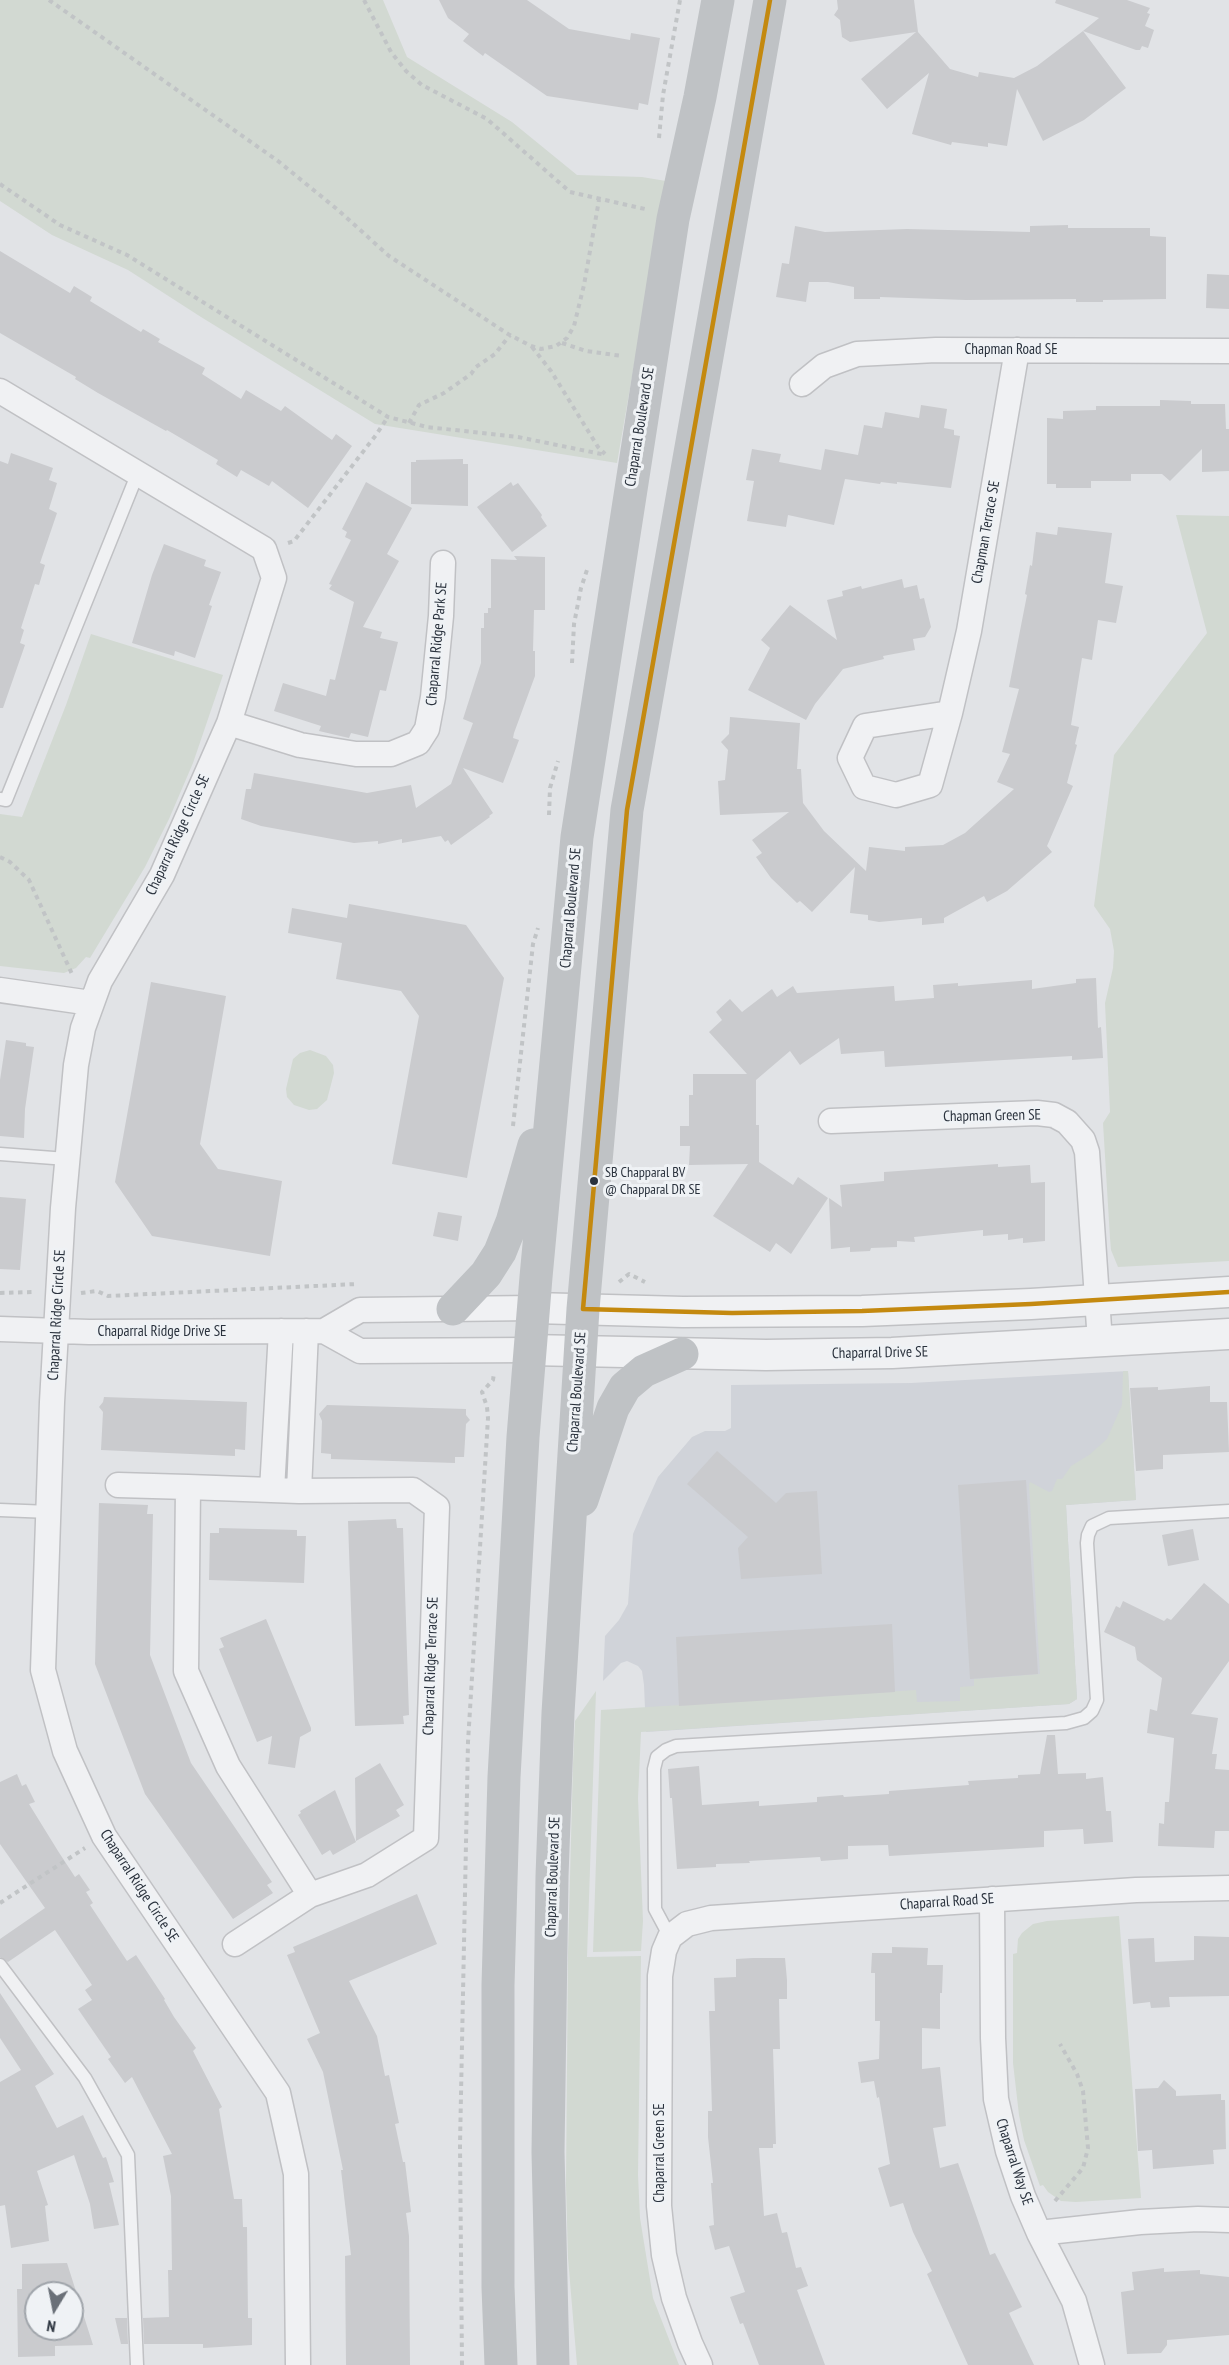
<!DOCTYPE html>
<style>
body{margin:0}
#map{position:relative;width:1229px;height:2365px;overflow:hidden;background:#e1e3e6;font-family:"PT Sans Narrow",sans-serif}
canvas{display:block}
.north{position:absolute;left:24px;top:2281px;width:60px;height:60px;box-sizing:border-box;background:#eff2f5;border:2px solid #a0a5ab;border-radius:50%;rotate:190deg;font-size:16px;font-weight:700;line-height:24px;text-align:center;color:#2a323d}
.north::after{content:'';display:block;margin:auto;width:21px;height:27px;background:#6a7078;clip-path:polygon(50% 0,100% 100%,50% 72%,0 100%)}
</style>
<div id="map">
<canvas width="1229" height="2365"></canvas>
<div class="north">N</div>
</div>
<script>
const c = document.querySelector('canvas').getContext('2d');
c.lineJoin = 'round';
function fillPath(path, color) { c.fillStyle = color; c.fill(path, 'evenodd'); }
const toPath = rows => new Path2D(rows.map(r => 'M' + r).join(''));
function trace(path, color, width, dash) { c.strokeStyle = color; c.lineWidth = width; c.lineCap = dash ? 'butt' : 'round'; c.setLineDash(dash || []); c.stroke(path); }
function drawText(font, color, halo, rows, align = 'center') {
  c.font = font + ' "PT Sans Narrow",sans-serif'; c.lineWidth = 6; c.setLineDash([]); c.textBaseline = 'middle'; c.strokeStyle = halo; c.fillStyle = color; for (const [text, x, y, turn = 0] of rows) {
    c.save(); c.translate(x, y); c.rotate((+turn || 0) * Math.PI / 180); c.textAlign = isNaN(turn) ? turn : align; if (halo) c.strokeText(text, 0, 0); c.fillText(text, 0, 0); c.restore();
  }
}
const built = toPath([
 [1128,1371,1136,1500,1066,1505,1077,1699,1069,1704,646,1732,644,1685,642,1671,638,1666,627,1661,621,1663,603,1681,605,1636,619,1620,628,1604,633,1534,644,1508,658,1477,692,1437,705,1431,725,1431,731,1428,731,1385,911,1383]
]);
const green = toPath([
 [0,0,383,0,407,57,512,122,577,175,642,177,666,181,617,463,375,424,201,317,128,270,52,235,0,201],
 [1176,515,1229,516,1229,1261,1118,1267,1111,1250,1110,1238,1103,1123,1110,1112,1105,1003,1113,968,1114,951,1110,929,1094,906,1114,755,1207,633],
 [91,634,223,675,193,763,169,819,145,867,90,958,86,957,76,968,64,973,0,966,0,814,22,817,66,705],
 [310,1050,326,1056,333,1065,334,1073,327,1100,317,1109,309,1110,294,1105,287,1097,286,1089,293,1059,300,1053],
 [1123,1371,1128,1371,1136,1500,1066,1505,1077,1699,1069,1704,641,1732,638,1798,643,1921,641,1951,593,1952,601,1710,916,1690,917,1702,960,1701,960,1687,974,1686,974,1679,1040,1674,1029,1485,1030,1482,1049,1492,1052,1491,1057,1479,1062,1479,1071,1466,1089,1455,1107,1439,1122,1405],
 [596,1691,587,1957,641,1956,638,2175,640,2218,653,2298,679,2365,577,2365,568,2258,566,2184,568,1954,573,1764,575,1721],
 [1119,1916,1141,2198,1076,2202,1061,2201,1048,2192,1043,2185,1040,2186,1024,2140,1019,2115,1013,2063,1013,1954,1017,1953,1018,1939,1022,1933,1033,1924,1047,1921]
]);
const building = toPath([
 [439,0,527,0,569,29,630,40,631,33,660,38,648,105,639,103,638,110,547,96,485,53,483,56,463,41,469,34,448,18],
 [837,0,914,0,918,32,950,69,978,77,979,72,1014,78,1037,66,1083,31,1126,88,1084,120,1043,141,1017,89,1007,146,988,143,988,147,952,142,951,145,912,134,929,73,887,109,861,79,916,32,850,42,842,37,840,20,834,15,838,9],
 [1056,0,1127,0,1150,8,1147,13,1150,14,1145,26,1154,30,1148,48,1142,46,1140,50,1136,50,1083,31,1099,18,1055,3],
 [1068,225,1068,228,1150,228,1150,236,1166,237,1166,299,1103,300,1103,302,1076,302,1076,299,966,300,880,297,880,299,854,299,854,287,828,282,809,282,806,302,776,297,782,263,789,264,795,226,825,232,907,229,1030,232,1030,226],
 [0,251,70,293,74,286,92,297,90,301,141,332,143,329,160,339,158,342,205,368,202,374,241,399,246,390,281,411,285,406,332,440,336,434,352,446,308,508,272,481,269,486,241,470,237,477,216,464,218,460,167,430,166,431,98,393,75,379,76,377,0,333],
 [1207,274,1229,275,1229,309,1206,308],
 [1160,400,1191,401,1191,404,1225,404,1226,429,1229,429,1229,471,1202,472,1202,449,1170,481,1162,474,1131,474,1131,481,1091,481,1091,488,1056,488,1056,484,1047,484,1047,418,1063,419,1063,411,1096,410,1096,406,1160,406],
 [921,405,947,409,944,428,954,430,954,435,960,436,951,488,897,482,897,484,881,482,880,484,845,479,834,525,788,515,786,527,747,521,754,481,746,480,752,449,781,454,779,462,821,470,825,449,858,455,864,425,882,428,885,412,919,418],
 [11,453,53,468,49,480,57,483,49,509,57,513,40,563,45,565,39,585,35,584,21,628,24,630,20,643,25,645,3,708,0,708,0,461,8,464],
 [463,459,463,464,468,464,468,506,411,504,411,462,416,462,416,460],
 [366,482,412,508,387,554,399,561,363,627,382,632,380,638,398,642,386,691,380,690,368,737,351,733,349,738,319,731,321,726,274,711,283,683,326,696,330,679,335,680,354,602,329,589,332,585,329,584,351,540,345,537,347,532,342,529],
 [511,482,513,486,518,483,542,515,541,517,547,526,512,552,477,507],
 [1058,527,1112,533,1105,583,1123,586,1116,623,1098,620,1092,660,1082,658,1071,725,1079,727,1075,744,1077,745,1067,783,1073,786,1047,846,1052,852,1007,891,987,902,984,896,944,918,944,923,922,925,922,918,879,922,868,920,868,915,850,913,855,867,812,912,800,901,797,903,771,878,756,857,762,853,752,840,789,812,720,815,718,781,725,780,728,750,721,742,729,734,730,717,800,723,797,769,801,769,803,803,824,831,866,871,869,847,905,851,905,847,943,845,965,833,1014,789,997,782,1010,754,1002,752,1019,689,1009,687,1027,595,1025,594,1030,565,1032,566,1036,532,1057,535],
 [164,544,206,560,204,566,221,572,209,605,212,606,195,658,175,651,174,656,132,643,152,575],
 [514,556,545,557,545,610,534,610,533,651,535,651,535,676,514,733,513,738,519,740,503,783,463,768,493,813,489,816,490,817,451,845,448,840,445,842,441,836,402,843,402,839,378,844,378,841,354,843,261,826,241,819,246,789,251,789,254,773,367,793,411,785,416,808,451,784,473,723,463,719,481,663,481,628,484,628,484,613,488,613,488,608,491,608,491,559,517,560],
 [902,579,904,588,917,585,920,599,924,598,931,627,925,637,913,639,915,650,883,656,884,659,843,669,815,704,806,720,748,690,770,648,761,640,790,605,837,640,827,600,843,596,842,591,861,586,862,589],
 [349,904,466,925,504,978,467,1178,392,1164,419,1016,401,991,336,979,342,943,288,933,292,908,347,918],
 [1096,978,1098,1028,1101,1027,1103,1058,1072,1060,1072,1056,885,1067,884,1051,841,1054,839,1038,800,1065,790,1051,756,1080,756,1125,759,1125,759,1162,793,1185,798,1177,828,1198,791,1254,776,1243,770,1252,713,1216,748,1164,689,1165,690,1146,680,1146,680,1126,689,1126,689,1095,693,1095,693,1074,747,1074,709,1032,722,1020,716,1012,730,999,742,1012,772,989,777,997,793,986,797,993,894,986,895,1001,934,998,933,985,958,983,958,986,1032,980,1032,989,1076,983,1076,979],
 [151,982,226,996,200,1144,218,1169,282,1181,270,1256,152,1236,115,1182],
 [6,1040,26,1043,26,1046,34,1047,25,1109,24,1138,0,1136,0,1080],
 [998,1164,998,1167,1030,1165,1031,1183,1045,1182,1045,1241,1023,1243,1023,1238,1008,1240,1008,1234,983,1236,983,1230,914,1237,915,1242,897,1241,897,1247,871,1248,870,1251,850,1252,850,1247,831,1249,829,1198,842,1207,840,1185,884,1181,884,1172],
 [0,1197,26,1199,20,1270,0,1269],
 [438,1212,462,1216,458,1241,433,1236],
 [1210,1386,1210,1402,1227,1402,1229,1452,1163,1455,1163,1469,1136,1471,1130,1388,1158,1387,1158,1390],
 [104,1397,247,1402,245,1450,235,1449,235,1456,101,1450,103,1412,99,1407,103,1402],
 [327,1405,466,1409,466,1415,470,1420,466,1424,464,1457,455,1457,455,1463,331,1459,331,1454,321,1453,322,1421,319,1414],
 [717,1451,776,1503,786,1493,817,1491,822,1574,741,1579,738,1548,748,1537,687,1484],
 [1026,1480,1038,1674,970,1679,958,1485],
 [99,1503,148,1505,147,1514,153,1514,150,1655,191,1763,272,1882,267,1885,273,1893,233,1919,145,1794,95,1664],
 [396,1519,397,1528,403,1528,409,1715,403,1716,404,1724,355,1726,348,1521],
 [219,1528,297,1530,297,1536,306,1536,304,1583,209,1580,210,1533,219,1533],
 [1193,1529,1199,1560,1168,1566,1162,1535],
 [1204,1583,1229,1604,1229,1661,1191,1714,1218,1718,1212,1754,1217,1754,1215,1769,1229,1770,1229,1831,1215,1831,1214,1848,1158,1846,1159,1823,1164,1824,1165,1802,1169,1802,1174,1738,1147,1733,1150,1709,1157,1711,1162,1678,1137,1660,1135,1647,1104,1632,1116,1606,1120,1608,1123,1601,1164,1621,1167,1618,1171,1620],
 [266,1619,311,1728,311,1731,300,1737,295,1768,268,1764,272,1736,257,1742,219,1649,224,1647,220,1638],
 [892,1624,895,1692,679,1706,676,1637],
 [1047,1735,1055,1735,1058,1774,1086,1773,1086,1779,1103,1777,1106,1811,1111,1811,1113,1842,1084,1844,1083,1829,1044,1831,1044,1847,889,1856,888,1845,848,1846,848,1859,821,1861,820,1857,749,1861,750,1863,716,1864,716,1867,677,1869,672,1798,670,1798,668,1769,699,1766,702,1805,759,1801,759,1806,817,1802,817,1797,843,1795,844,1797,889,1794,889,1791,969,1785,968,1781,1018,1778,1018,1775,1040,1774],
 [380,1763,404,1805,396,1810,400,1816,356,1841,355,1778],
 [17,1774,22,1786,26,1784,35,1802,29,1804,58,1851,75,1877,79,1874,90,1890,86,1892,93,1903,90,1905,127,1961,136,1955,165,1999,164,2000,174,2017,196,2048,193,2051,222,2107,219,2109,234,2199,242,2199,243,2227,247,2227,248,2318,252,2318,252,2345,203,2348,203,2344,144,2344,143,2318,169,2317,168,2270,172,2270,171,2196,163,2156,172,2154,132,2077,125,2083,108,2059,111,2057,78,2009,92,2000,85,1990,92,1985,55,1930,8,1962,0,1957,0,1939,45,1908,0,1844,0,1782],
 [335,1790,356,1842,333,1855,330,1850,322,1855,298,1815,301,1813,300,1811],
 [417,1894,437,1944,349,1981,377,2036,385,2076,389,2075,399,2123,395,2124,403,2162,405,2162,411,2212,406,2213,409,2236,410,2365,346,2365,345,2256,351,2255,341,2170,343,2170,323,2072,307,2039,320,2033,287,1955,295,1952,293,1947],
 [1194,1936,1229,1937,1229,1996,1169,1997,1170,2007,1151,2008,1150,2002,1133,2004,1128,1939,1154,1938,1155,1962,1194,1960],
 [892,1947,928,1948,927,1965,943,1965,942,1993,940,1993,940,2029,922,2028,922,2069,940,2067,946,2126,933,2128,940,2168,958,2163,990,2255,995,2253,1022,2307,1009,2313,1034,2365,968,2365,927,2274,932,2271,913,2232,903,2203,890,2207,878,2168,890,2164,879,2097,877,2098,874,2081,861,2083,858,2062,879,2059,880,2021,875,2021,875,1973,871,1973,872,1953,892,1953],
 [753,1958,785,1958,787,1980,787,1999,779,1999,780,2049,773,2049,776,2144,773,2144,773,2148,759,2148,764,2216,777,2213,782,2233,787,2232,796,2268,801,2267,808,2286,797,2290,825,2365,759,2365,743,2323,740,2324,730,2297,745,2292,729,2246,715,2250,709,2226,714,2225,711,2183,713,2183,708,2137,708,2111,712,2111,709,2011,715,2011,714,1978,736,1977,736,1959],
 [0,1993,54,2074,35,2086,57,2128,83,2115,103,2158,106,2157,114,2182,109,2183,119,2225,94,2229,90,2204,74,2155,37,2171,48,2205,45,2206,49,2241,11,2248,5,2205,0,2206,0,2082,21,2070,0,2038],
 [1164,2080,1176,2091,1176,2096,1221,2094,1221,2100,1225,2100,1226,2149,1213,2150,1214,2164,1153,2169,1152,2150,1138,2151,1135,2089,1158,2088],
 [67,2263,93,2345,55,2346,55,2356,18,2357,17,2289,22,2289,22,2264],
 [36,2293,72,2293,72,2329,36,2329],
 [1164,2268,1164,2272,1200,2270,1200,2274,1229,2277,1229,2335,1167,2340,1167,2345,1161,2353,1127,2354,1121,2292,1134,2290,1132,2272],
 [115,2318,127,2318,128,2344,121,2344]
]);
const path = toPath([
 [49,0,278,161,338,210,389,256,508,334,531,346,541,349,556,346,567,338,574,326,584,285,599,200],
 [364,0,391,52,406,71,422,85,487,119,570,192,645,209],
 [659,138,663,95,680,0],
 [0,184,60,225,127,255,388,417,427,427,518,437,606,455],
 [562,343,586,351,622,356],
 [532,347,551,371,598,447,605,454],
 [409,423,419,405,444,393,471,374,476,367,495,354,510,335],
 [288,543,294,541,376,435,388,417],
 [572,663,574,624,581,588,587,570],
 [549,815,550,788,558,761],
 [0,857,10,862,29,880,72,974,75,974],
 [513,1126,533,944,538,928],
 [619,1282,629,1274,645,1282],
 [0,1293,35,1292],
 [81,1293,97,1291,108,1296,357,1284],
 [0,1903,85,1848],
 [1055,2201,1083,2168,1088,2148,1083,2091,1077,2074,1060,2044],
 [462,2365,460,2145,468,1742,488,1418,487,1407,482,1392,493,1380,494,1373]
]);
const service = toPath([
 [0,799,6,800,137,475],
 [0,1154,67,1159],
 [0,1510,50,1512],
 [670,1937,655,1909,654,1769,657,1757,666,1750,676,1746,1066,1723,1084,1718,1092,1711,1097,1700,1087,1543,1088,1535,1092,1526,1109,1518,1229,1511],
 [0,1965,85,2078,128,2155,137,2365]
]);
const minor = toPath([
 [802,384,824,366,857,354,936,350,1229,351],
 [0,391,264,549,274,578,229,723,162,875,100,981,83,1028,76,1065,63,1208,52,1402,43,1670,65,1751,104,1836,278,2093,296,2174,298,2365],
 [950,713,865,726,850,758,864,787,896,795,930,785,950,713,969,631,1017,350],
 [229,723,300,745,356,754,391,754,418,743,427,729,433,697,441,616,443,563],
 [0,990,91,1003],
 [831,1121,1037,1113,1054,1115,1067,1122,1083,1140,1087,1152,1100,1342],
 [0,1329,89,1332,324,1331,360,1351,530,1350],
 [324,1331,360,1310,534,1308],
 [118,1485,188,1487],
 [272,1490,281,1331],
 [299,1491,306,1331],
 [992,1899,993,2038,996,2099,1008,2151,1023,2196,1039,2233,1140,2222,1198,2219,1229,2220],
 [235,1944,310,1895,367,1875,426,1838,437,1507,413,1490,299,1491,188,1487,186,1671,228,1766,310,1895],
 [1039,2233,1074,2301,1092,2365],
 [700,2365,690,2343,674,2298,664,2255,659,2206,660,1976,664,1951,670,1937,687,1924,711,1918,1136,1890,1229,1888]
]);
const tertiary = toPath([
 [534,1308,683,1312,862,1311,1031,1304,1229,1292],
 [530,1350,766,1355,892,1353,1229,1334]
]);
const secondary = toPath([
 [453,1309,486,1274,500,1252,512,1222,534,1145],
 [582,1500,613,1408,625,1387,644,1371,682,1354],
 [501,2365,498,2287,498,1985,504,1777,523,1437,536,1277,577,837,673,219,700,97,718,0],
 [553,2365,548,2152,552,1876,558,1713,583,1309,627,810,770,0]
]);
const bus1 = toPath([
 [770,0,627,810,583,1309,732,1313,862,1311,1031,1304,1229,1292]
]);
const markers = [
 [594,1181,5,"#2a323d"]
];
const busNames = [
 ["SB Chapparal BV",605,1173],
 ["@ Chapparal DR SE",605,1190]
];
const streetNames = [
 ["Chapman Road SE",1011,350],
 ["Chaparral Boulevard SE",640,427,-81],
 ["Chapman Terrace SE",986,532,-80],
 ["Chaparral Ridge Park SE",437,644,-85],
 ["Chaparral Ridge Circle SE",178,835,-65],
 ["Chaparral Boulevard SE",571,908,-85],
 ["Chapman Green SE",992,1116,-1],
 ["Chaparral Ridge Circle SE",57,1315,-87],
 ["Chaparral Ridge Drive SE",162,1332],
 ["Chaparral Drive SE",880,1353,-1],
 ["Chaparral Boulevard SE",577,1392,-86],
 ["Chaparral Ridge Terrace SE",431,1666,-88],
 ["Chaparral Boulevard SE",553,1877,-88],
 ["Chaparral Ridge Circle SE",139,1886,57],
 ["Chaparral Road SE",947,1902,-4],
 ["Chaparral Green SE",660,2153,-90],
 ["Chaparral Way SE",1014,2162,72]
];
fillPath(built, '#d0d3d9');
fillPath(green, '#d2d9d2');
fillPath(building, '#cacbce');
trace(service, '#c0c1c4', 15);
trace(minor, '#c0c1c4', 27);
trace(tertiary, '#c0c1c4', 33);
trace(path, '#c1c4c6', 4, [4.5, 4.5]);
trace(service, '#f0f1f3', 12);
trace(minor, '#f0f1f3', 24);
trace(tertiary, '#f0f1f3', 30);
trace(secondary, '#bfc2c5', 33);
trace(bus1, '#c4890f', 4.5);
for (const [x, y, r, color] of markers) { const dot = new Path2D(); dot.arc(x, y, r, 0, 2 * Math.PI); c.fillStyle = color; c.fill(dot); trace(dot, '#eff2f5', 2); }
drawText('14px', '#2a323d', '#eff2f5', busNames, 'left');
drawText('15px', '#2a323d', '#eff2f5', streetNames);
</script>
